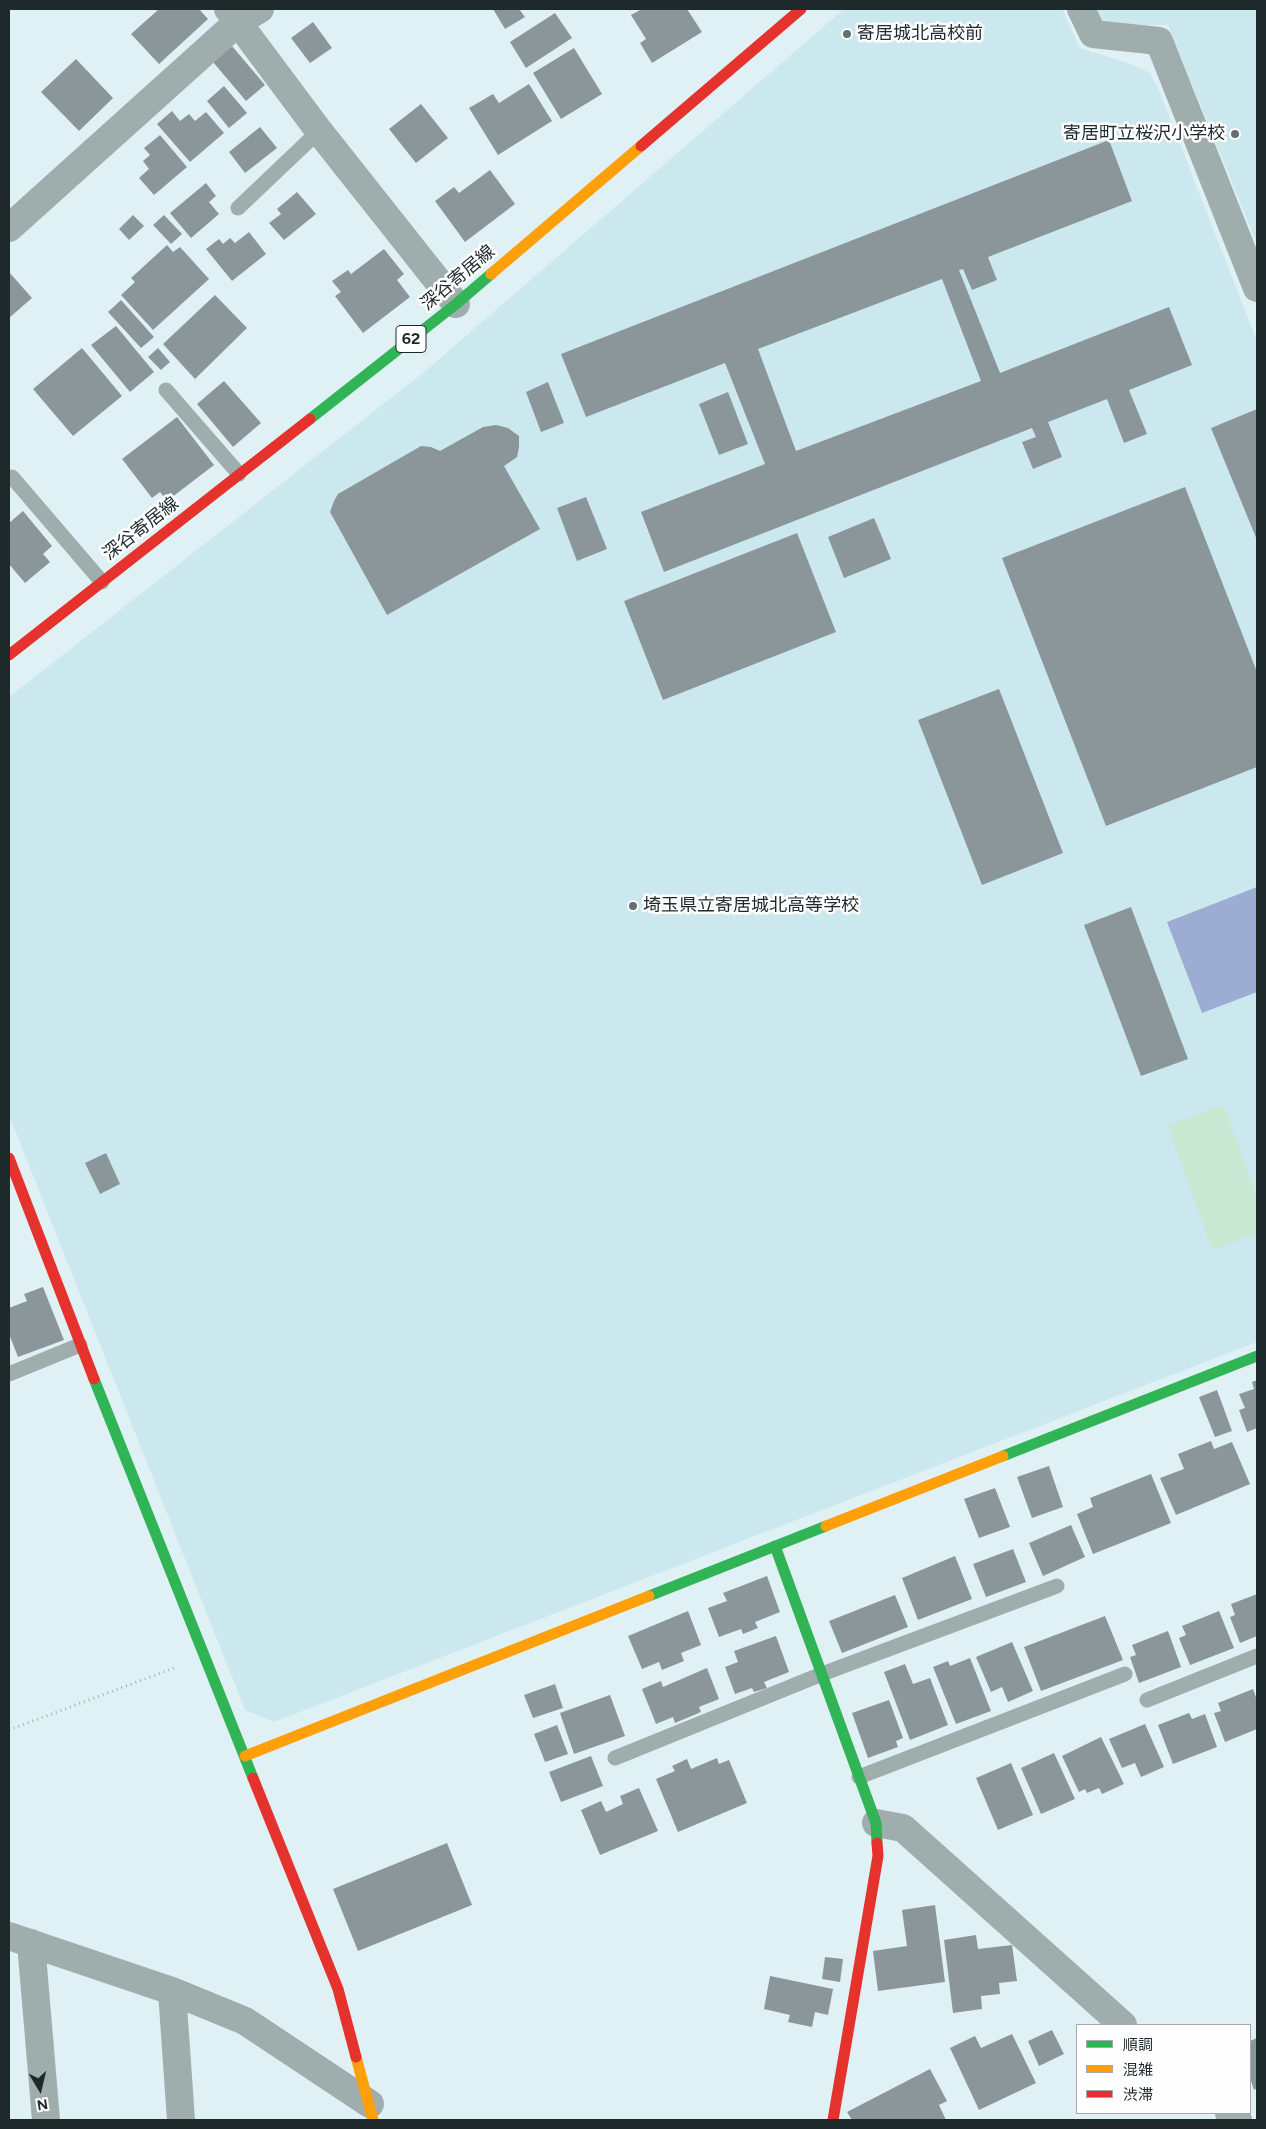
<!DOCTYPE html>
<meta charset="utf-8">
<style>
body{margin:0}
#map{position:relative;width:1266px;height:2129px;overflow:hidden;background:#e0f1f5;font-family:Figtree,"Noto Sans JP",sans-serif}
canvas{display:block}
.frame{position:absolute;inset:0;border:10px solid #1d292b;pointer-events:none}
.legend{position:absolute;left:1076px;top:2024px;width:175px;height:90px;box-sizing:border-box;background:#fefefe;border:1px solid #a4a9aa;margin:0;padding:6px 9px;list-style:none;font-size:15px;color:#1d292b}
.legend li{display:flex;align-items:center;gap:10px;height:25px}
.legend b{width:25px;border:1px solid #a4a9aa}
.north{position:absolute;left:15px;top:2064px;width:50px;height:50px;-webkit-text-stroke:4px #fefefe;paint-order:stroke;rotate:171deg;font-size:14px;font-weight:700;line-height:20px;text-align:center;color:#1d292b}
.north::after{content:'';display:block;margin:auto;width:18px;height:22px;background:#1d292b;clip-path:polygon(50% 0,100% 100%,50% 72%,0 100%)}
</style>
<div id="map">
<canvas width="1266" height="2129"></canvas>
<div class="frame"></div>
<ul class="legend">
<li><b style="height:6px;background:#30b455"></b>順調</li>
<li><b style="height:6px;background:#ff9f0a"></b>混雑</li>
<li><b style="height:6px;background:#e5322d"></b>渋滞</li>
</ul>
<div class="north">N</div>
</div>
<script>
const c = document.querySelector('canvas').getContext('2d');
c.lineJoin = 'round';
function fillPath(path, color) { c.fillStyle = color; c.fill(path, 'evenodd'); }
const toPath = rows => new Path2D(rows.map(r => 'M' + r).join(''));
function trace(path, color, width, dash) { c.strokeStyle = color; c.lineWidth = width; c.lineCap = dash ? 'butt' : 'round'; c.setLineDash(dash || []); c.stroke(path); }
function drawText(font, color, halo, rows, align = 'center') {
  c.font = font + ' Figtree,"Noto Sans JP",sans-serif'; c.lineWidth = 5; c.setLineDash([]); c.textBaseline = 'middle'; c.strokeStyle = halo; c.fillStyle = color; for (const [text, x, y, turn = 0] of rows) {
    c.save(); c.translate(x, y); c.rotate((+turn || 0) * Math.PI / 180); c.textAlign = isNaN(turn) ? turn : align; if (halo) c.strokeText(text, 0, 0); c.fillText(text, 0, 0); c.restore();
  }
}
const built = toPath([
 [844,9,1062,9,1080,48,1131,64,1150,73,1159,90,1257,341,1257,1342,274,1722,245,1710,9,1115,9,697,424,372],
 [1096,9,1257,9,1257,244,1168,25,1102,25]
]);
const green = toPath([
 [1224,1105,1257,1199,1257,1234,1212,1250,1168,1125]
]);
const water = toPath([
 [1257,887,1257,992,1202,1013,1167,922]
]);
const building = toPath([
 [159,9,199,9,208,19,159,64,131,34],
 [493,9,519,9,525,17,505,29],
 [642,9,687,9,702,32,652,63,640,43,646,39,631,15],
 [555,13,572,38,526,68,510,42],
 [313,22,332,48,310,63,291,38],
 [232,46,265,85,246,101,213,62],
 [574,48,602,94,561,119,533,73],
 [76,59,113,98,79,131,41,92],
 [529,84,552,121,498,155,469,108,493,94,499,103],
 [224,86,247,113,229,128,207,101],
 [421,104,448,138,416,163,389,129],
 [172,111,180,121,189,114,195,121,206,112,224,133,190,162,157,124],
 [260,127,277,148,245,173,229,152],
 [160,135,187,167,154,195,139,178,149,169,143,161,150,155,144,148],
 [1109,140,1132,201,988,257,997,280,972,290,963,269,959,270,1000,373,1169,307,1192,365,1129,390,1147,434,1124,443,1107,399,1048,422,1062,457,1033,469,1022,442,1036,437,1032,428,664,572,641,512,765,464,725,363,586,417,561,354],
 [942,279,981,381,796,451,758,349],
 [490,170,515,204,465,242,435,201,454,187,459,193],
 [206,183,216,196,209,202,219,214,191,238,170,213],
 [297,192,316,214,284,240,269,223,281,214,277,209],
 [133,215,144,226,129,240,119,229],
 [164,215,182,234,171,244,153,225],
 [249,232,266,254,232,281,206,249,219,239,223,244,230,238,235,243],
 [167,245,173,252,180,247,209,279,153,330,121,295,135,282,131,278],
 [384,249,404,274,397,280,410,297,363,333,335,296,341,292,332,281,348,270,351,274],
 [9,272,32,298,9,318],
 [215,295,247,328,195,379,163,344],
 [121,300,154,337,141,348,108,312],
 [116,326,154,372,130,392,91,345],
 [82,348,122,396,73,436,33,389],
 [158,348,170,362,161,370,148,357],
 [224,381,261,423,233,447,197,404],
 [548,382,564,423,541,432,526,392],
 [728,392,748,444,719,455,699,404],
 [1257,409,1257,540,1211,428],
 [177,417,214,465,167,501,160,492,152,498,122,459],
 [496,425,508,428,519,436,519,447,517,457,504,466,540,529,387,615,330,512,334,501,338,494,421,446,431,447,440,451,483,427],
 [1185,487,1257,672,1257,767,1106,826,1002,558],
 [586,497,607,549,577,561,557,508],
 [23,511,52,546,43,554,50,562,25,583,9,564,9,523],
 [874,518,891,559,844,578,828,537],
 [797,533,836,632,663,700,624,601],
 [999,689,1063,853,982,885,918,720],
 [1131,907,1188,1059,1141,1076,1084,925],
 [106,1153,120,1184,100,1194,85,1163],
 [43,1287,64,1340,18,1357,9,1334,9,1308,27,1301,24,1294],
 [1257,1380,1257,1428,1247,1432,1239,1410,1245,1408,1239,1394,1254,1389,1252,1382],
 [1217,1390,1232,1431,1215,1437,1199,1397],
 [1211,1441,1214,1449,1232,1442,1250,1484,1176,1515,1160,1478,1184,1469,1178,1454],
 [1049,1466,1063,1507,1032,1518,1017,1477],
 [1151,1474,1171,1523,1093,1554,1077,1514,1093,1507,1090,1498],
 [995,1488,1010,1527,979,1538,964,1499],
 [1071,1525,1085,1557,1043,1576,1029,1543],
 [1013,1549,1026,1582,986,1597,973,1564],
 [955,1556,972,1599,918,1620,902,1578],
 [767,1576,780,1612,755,1622,758,1628,743,1634,741,1629,719,1637,708,1608,727,1601,723,1593],
 [1257,1594,1257,1636,1240,1643,1230,1617,1235,1615,1231,1604],
 [895,1595,908,1627,842,1653,829,1621],
 [688,1611,701,1645,681,1653,684,1661,662,1670,659,1662,642,1669,628,1636],
 [1219,1611,1234,1648,1190,1665,1179,1638,1186,1635,1182,1626],
 [1105,1616,1123,1660,1041,1691,1024,1647],
 [1168,1631,1181,1667,1139,1683,1130,1657,1136,1655,1132,1645],
 [776,1636,789,1672,764,1682,767,1688,754,1692,752,1688,735,1694,725,1667,738,1662,734,1651],
 [1012,1642,1033,1691,1008,1702,1002,1687,991,1692,976,1657],
 [970,1658,991,1711,956,1724,933,1667,948,1661,950,1666],
 [905,1664,913,1684,930,1678,948,1725,910,1740,884,1672],
 [707,1668,719,1699,699,1707,701,1712,675,1723,673,1717,656,1724,642,1689,661,1681,663,1687],
 [555,1684,563,1708,533,1718,524,1695],
 [1253,1689,1257,1700,1257,1729,1225,1742,1214,1713,1221,1711,1218,1703],
 [610,1695,625,1736,574,1754,560,1713],
 [889,1700,903,1738,896,1741,898,1747,868,1758,852,1713],
 [1189,1713,1192,1719,1205,1714,1217,1747,1173,1764,1158,1725],
 [1145,1724,1164,1767,1141,1777,1135,1763,1122,1768,1109,1739],
 [557,1725,568,1754,545,1762,534,1734],
 [1101,1737,1124,1784,1102,1794,1099,1788,1087,1793,1085,1789,1079,1792,1062,1756],
 [1054,1753,1075,1799,1041,1814,1021,1768],
 [591,1756,603,1786,561,1802,549,1772],
 [717,1758,719,1764,729,1760,747,1803,678,1832,656,1779,675,1771,672,1766,687,1759,691,1769],
 [1011,1763,1033,1815,998,1830,976,1778],
 [639,1788,658,1831,600,1855,581,1810,601,1801,606,1812,623,1804,620,1796],
 [447,1843,472,1905,358,1951,333,1889],
 [935,1905,945,1982,878,1991,873,1951,907,1946,902,1910],
 [976,1935,978,1949,1012,1945,1017,1981,999,1983,1000,1994,981,1996,982,2009,953,2013,944,1940],
 [825,1957,843,1959,840,1982,822,1979],
 [770,1976,833,1989,828,2015,815,2012,812,2027,788,2022,790,2015,764,2009],
 [1052,2030,1064,2054,1039,2066,1028,2041],
 [1012,2034,1036,2083,979,2110,950,2048,975,2036,981,2048],
 [1257,2038,1257,2088,1254,2090,1250,2078,1250,2041],
 [930,2069,947,2101,939,2105,946,2120,852,2120,847,2112]
]);
const path = toPath([
 [9,1730,174,1668]
]);
const lane = toPath([
 [238,208,319,131],
 [166,390,239,474],
 [12,477,102,582],
 [9,1374,80,1345],
 [1147,1700,1257,1656],
 [615,1758,822,1674,1057,1586],
 [859,1777,1125,1674]
]);
const street = toPath([
 [228,9,319,131,456,304],
 [1081,9,1093,34,1159,41,1257,288],
 [9,228,238,22,260,9],
 [876,1823,903,1828,1123,2025],
 [9,1936,172,1991,245,2021,370,2104],
 [31,1943,46,2120],
 [172,1991,181,2120],
 [1229,2113,1238,2120]
]);
const fast = toPath([
 [310,419,456,304,491,274],
 [94,1379,253,1778],
 [1003,1456,1257,1356],
 [775,1546,876,1823,877,1843],
 [649,1596,826,1526]
]);
const slow = toPath([
 [491,274,641,146],
 [826,1526,1003,1456],
 [245,1756,649,1596],
 [356,2057,373,2120]
]);
const jam = toPath([
 [641,146,801,9],
 [9,655,310,419],
 [9,1158,94,1379],
 [253,1778,338,1989,356,2057],
 [833,2120,878,1856,877,1843]
]);
const markers = [
 [847,34,5,"#616f72"],
 [1235,134,5,"#616f72"],
 [633,906,5,"#616f72"]
];
const shields = [
 [411,339,30]
];
const shieldNames = [
 ["62",411,339]
];
const poiNames = [
 ["寄居城北高校前",857,34],
 ["寄居町立桜沢小学校",1225,134,"right"],
 ["埼玉県立寄居城北高等学校",643,906]
];
const streetNames = [
 ["深谷寄居線",458,278,-40],
 ["深谷寄居線",141,529,-38]
];
fillPath(built, '#cce8ef');
fillPath(green, '#c8e8d4');
fillPath(water, '#9dacd3');
fillPath(building, '#8b969b');
trace(path, '#a6b3b4', 3, [1, 4]);
trace(lane, '#9fadac', 15);
trace(street, '#9fadac', 28);
trace(fast, '#30b455', 11);
trace(slow, '#ff9f0a', 11);
trace(jam, '#e5322d', 11);
for (const [x, y, r, color] of markers) { const dot = new Path2D(); dot.arc(x, y, r, 0, 2 * Math.PI); c.fillStyle = color; c.fill(dot); trace(dot, '#fefefe', 2); }
for (const [x, y, w] of shields) { const box = new Path2D(); box.roundRect(x - w / 2, y - 13.5, w, 27, 4); c.fillStyle = '#fefefe'; c.fill(box); trace(box, '#1d292b', 1); }
drawText('bold 16px', '#1d292b', null, shieldNames);
drawText('18px', '#1d292b', '#fefefe', poiNames, 'left');
drawText('18px', '#1d292b', '#fefefe', streetNames);
</script>
